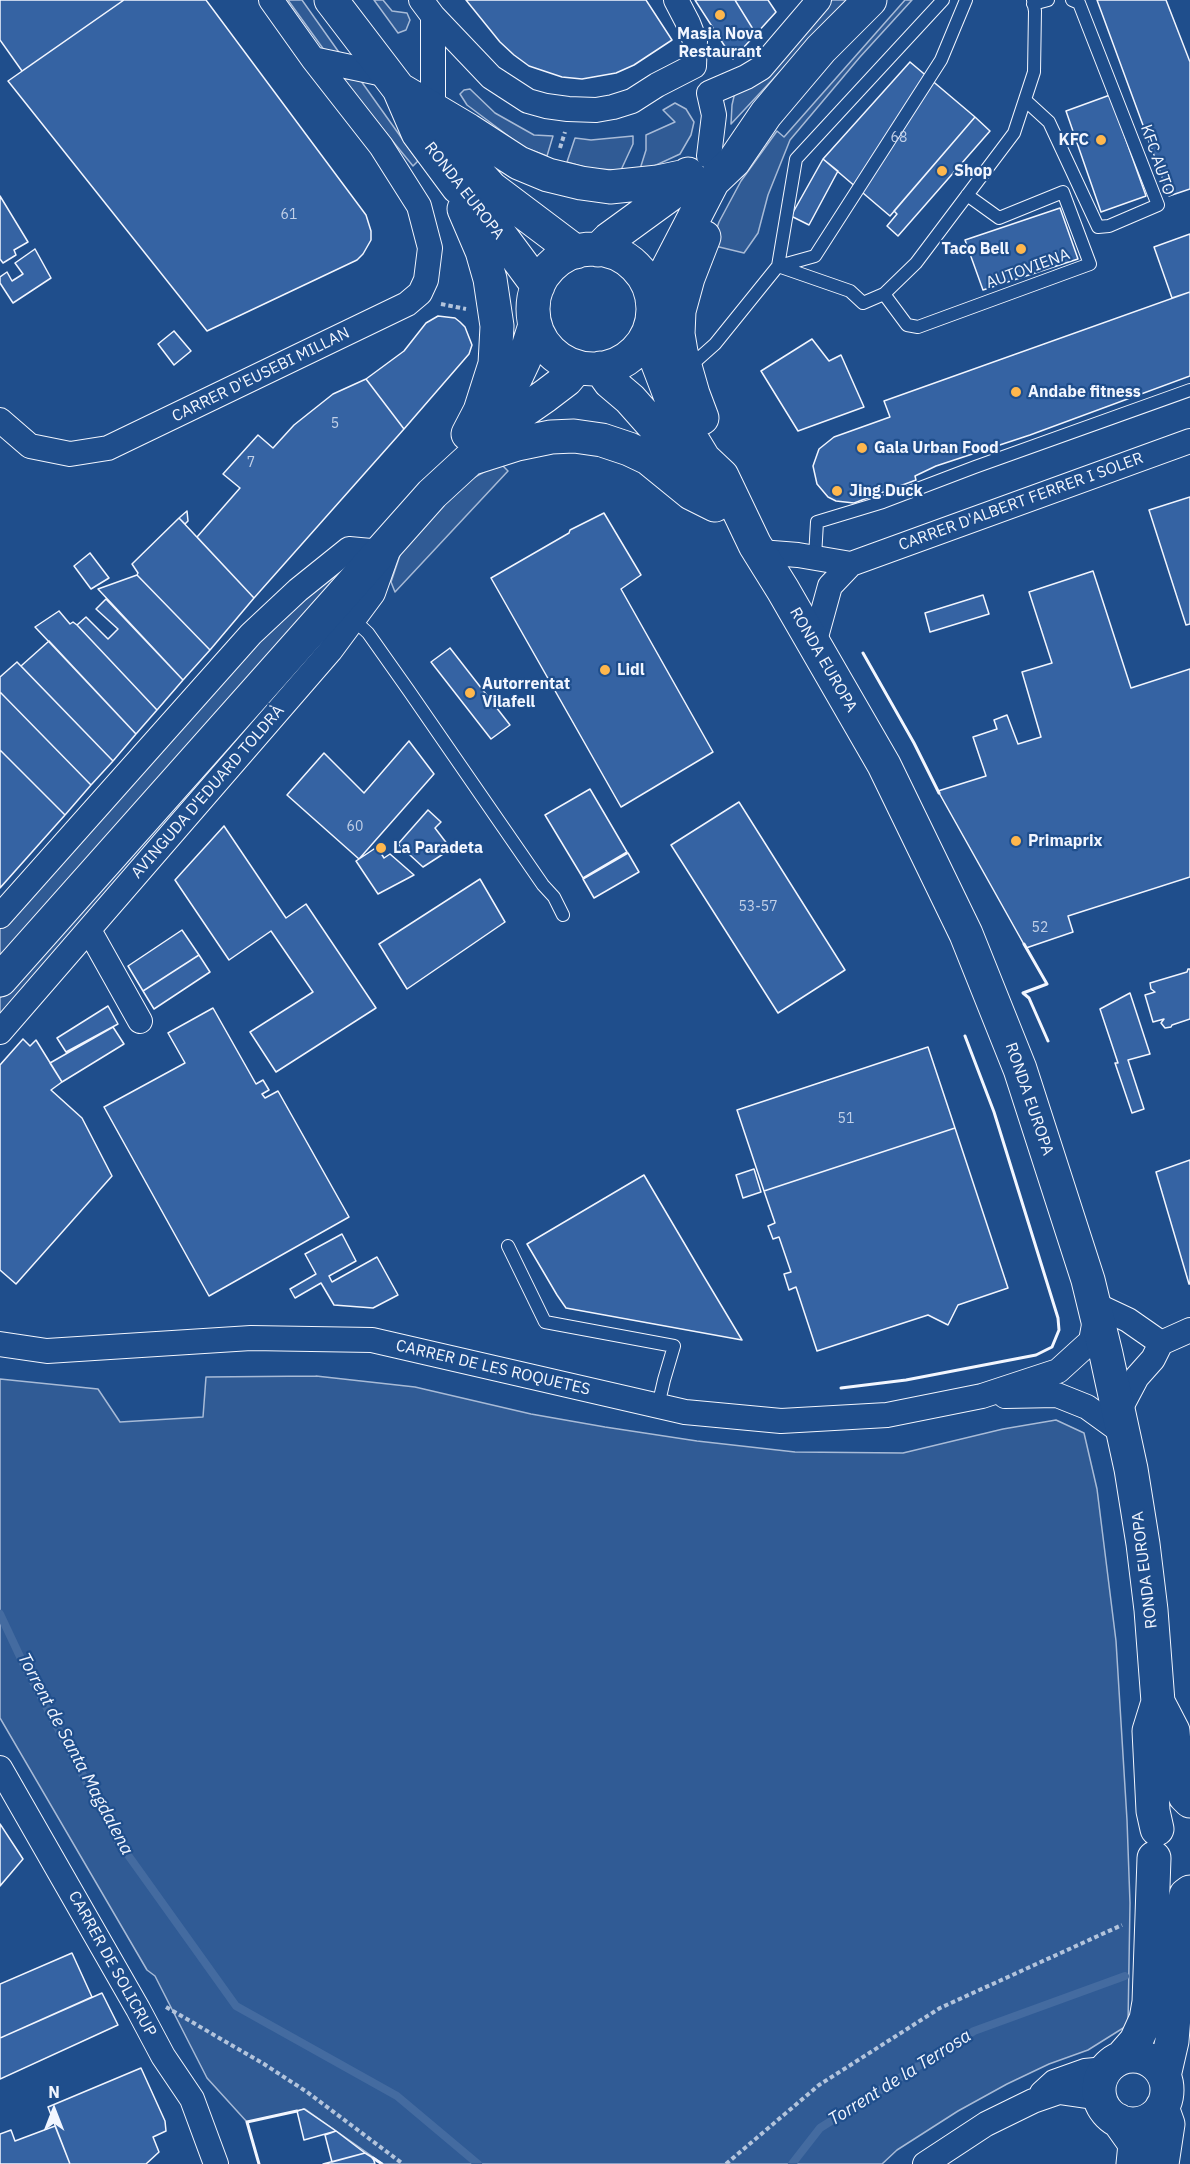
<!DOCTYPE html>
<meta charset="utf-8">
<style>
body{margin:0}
#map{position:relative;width:1190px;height:2164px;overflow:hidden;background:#1f4e8c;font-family:"IBM Plex Sans",sans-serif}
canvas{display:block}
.north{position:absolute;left:24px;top:2080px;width:60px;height:60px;-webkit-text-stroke:4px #1f4e8c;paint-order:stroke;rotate:0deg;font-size:16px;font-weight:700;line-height:24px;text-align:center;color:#f2f6ff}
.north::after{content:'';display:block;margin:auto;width:21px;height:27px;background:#f2f6ff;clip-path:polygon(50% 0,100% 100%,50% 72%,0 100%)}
</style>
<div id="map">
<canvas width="1190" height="2164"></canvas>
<div class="north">N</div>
</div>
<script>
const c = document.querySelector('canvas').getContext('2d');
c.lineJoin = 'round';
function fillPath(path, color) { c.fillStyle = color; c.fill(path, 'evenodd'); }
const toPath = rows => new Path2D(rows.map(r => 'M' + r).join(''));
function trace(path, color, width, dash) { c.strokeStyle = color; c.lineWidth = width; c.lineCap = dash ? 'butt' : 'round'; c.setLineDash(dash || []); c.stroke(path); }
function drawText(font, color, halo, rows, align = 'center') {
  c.font = font + ' "IBM Plex Sans",sans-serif'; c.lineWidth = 4.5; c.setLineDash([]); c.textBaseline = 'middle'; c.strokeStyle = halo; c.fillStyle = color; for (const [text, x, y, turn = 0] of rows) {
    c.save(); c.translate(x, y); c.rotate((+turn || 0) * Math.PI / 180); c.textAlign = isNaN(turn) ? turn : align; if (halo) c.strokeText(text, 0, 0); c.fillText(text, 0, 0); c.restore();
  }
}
const green = toPath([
 [288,0,302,0,343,58,327,54,288,0],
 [374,0,383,0,392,11,407,13,410,20,406,30,398,33,374,0],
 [832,0,847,0,731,124,732,105,735,92,801,36,832,0],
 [905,0,912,0,860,57,790,140,768,195,758,233,744,253,711,245,719,222,741,181,777,131,784,137,905,0],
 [341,78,361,81,418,161,413,166,341,78],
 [470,89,495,113,534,135,553,136,547,156,523,147,467,105,460,94,464,90,470,89],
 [675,103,686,109,694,122,691,135,680,154,652,167,640,169,646,150,646,135,675,122,663,110,675,103],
 [633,136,633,144,621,170,591,169,567,162,575,138,591,140,633,136],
 [500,463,508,471,395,592,391,582,402,549,450,491,500,463],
 [350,562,0,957,0,928,240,660,302,600,350,562],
 [356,604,0,1018,0,998,356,604],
 [316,1376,415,1387,531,1414,605,1427,697,1441,795,1452,903,1453,1003,1429,1056,1420,1084,1433,1097,1489,1116,1641,1127,1820,1130,1903,1128,2025,1088,2050,1049,2064,1007,2084,958,2111,897,2150,882,2164,383,2164,305,2109,247,2122,207,2078,155,1976,147,1970,0,1718,0,1379,98,1389,120,1422,203,1417,206,1377,316,1376]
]);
const stream = toPath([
 [0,1614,24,1665,118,1841,236,2006,397,2096,478,2164],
 [792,2164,820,2128,974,2031,1125,1976]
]);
const building = toPath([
 [0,0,124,0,22,71,0,40,0,0],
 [124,0,206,0,366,215,371,231,371,240,363,254,357,260,207,331,8,81,124,0],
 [466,0,646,0,672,40,634,65,616,73,582,79,562,77,529,66,514,55,500,42,466,0],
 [695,0,735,0,756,34,733,59,695,0],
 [735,0,768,0,776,12,756,34,735,0],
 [1097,0,1166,0,1190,62,1190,189,1169,196,1097,0],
 [910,62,975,117,890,216,823,159,910,62],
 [1110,95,1146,196,1101,212,1066,111,1110,95],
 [975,117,990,131,898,236,887,226,897,214,894,211,975,117],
 [823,159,838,171,809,225,791,216,823,159],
 [0,196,28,242,14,250,16,255,3,263,0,259,0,196],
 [1060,208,1078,259,983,290,965,240,1060,208],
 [1190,234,1190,292,1172,298,1154,247,1190,234],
 [35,249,51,278,13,303,0,283,0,277,7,272,12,281,23,274,15,263,35,249],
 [1190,292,1190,376,1030,435,936,466,915,476,916,480,854,503,836,501,828,497,817,484,813,466,819,449,834,437,890,417,884,401,1190,292],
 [438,316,455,318,460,322,465,327,472,345,469,354,404,429,366,379,404,351,426,323,438,316],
 [174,331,191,351,174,365,158,344,174,331],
 [812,339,829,361,841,355,864,407,798,431,761,371,812,339],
 [366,379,404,429,254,598,197,537,240,488,223,474,258,435,273,448,294,425,333,394,366,379],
 [1190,497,1190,624,1186,625,1149,510,1190,497],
 [187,511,188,521,185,524,179,518,187,511],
 [604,513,641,575,621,589,713,752,621,807,491,578,569,533,570,530,604,513],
 [179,518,254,598,210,650,137,575,138,573,132,564,179,518],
 [90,553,109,578,91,589,74,566,90,553],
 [1093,571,1131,688,1190,669,1190,877,1068,916,1073,932,1026,948,938,791,986,776,973,737,997,729,994,720,1007,715,1018,744,1041,737,1022,672,1052,663,1029,592,1093,571],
 [137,575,210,650,183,680,98,589,137,575],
 [983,595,989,614,930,632,925,613,983,595],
 [106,599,183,680,157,710,77,625,86,617,108,639,118,629,96,609,106,599],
 [59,611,70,624,73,622,77,625,157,710,136,734,35,627,59,611],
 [49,641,136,734,113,761,21,666,49,641],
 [450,648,510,725,491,739,431,662,450,648],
 [17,662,113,761,91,785,0,692,0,677,17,662],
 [0,692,91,785,65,815,0,750,0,692],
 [409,741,434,774,359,859,287,795,324,753,364,793,409,741],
 [0,750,65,815,0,888,0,750],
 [590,789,627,852,583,878,545,815,590,789],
 [739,802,845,970,778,1013,671,845,739,802],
 [428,810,441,822,435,828,451,849,423,867,398,844,428,810],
 [224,826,286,918,306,904,376,1008,276,1072,250,1032,313,992,271,931,229,960,175,880,224,826],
 [377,847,384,858,390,854,414,875,378,894,356,861,377,847],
 [628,853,639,872,594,898,583,879,628,853],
 [480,879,505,922,407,989,379,944,480,879],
 [182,930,199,955,143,991,128,966,182,930],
 [199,955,210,972,154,1009,143,991,199,955],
 [1188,969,1190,969,1190,1019,1172,1025,1171,1027,1165,1028,1161,1023,1164,1019,1153,1022,1145,995,1155,992,1151,989,1150,983,1187,972,1188,969],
 [1130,993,1150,1054,1128,1060,1144,1109,1132,1113,1115,1063,1118,1063,1100,1009,1130,993],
 [108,1006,118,1024,66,1052,57,1038,108,1006],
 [213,1008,256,1084,263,1080,269,1090,262,1094,265,1098,278,1091,349,1217,209,1296,104,1107,185,1063,168,1033,213,1008],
 [113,1027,124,1044,62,1082,50,1063,113,1027],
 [23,1039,30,1046,36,1040,62,1082,51,1090,82,1118,112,1176,16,1284,0,1270,0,1065,23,1039],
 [928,1047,955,1128,764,1191,737,1110,928,1047],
 [955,1128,1008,1288,958,1305,948,1325,928,1315,817,1351,796,1287,789,1290,784,1274,791,1272,779,1237,773,1239,768,1226,775,1223,764,1191,955,1128],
 [1190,1160,1190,1284,1189,1284,1156,1172,1190,1160],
 [754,1169,761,1192,743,1198,736,1175,754,1169],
 [644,1175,703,1275,742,1340,566,1308,557,1295,527,1244,644,1175],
 [342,1234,356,1261,329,1276,332,1282,377,1257,398,1295,373,1308,334,1305,321,1283,295,1298,290,1289,316,1274,305,1254,342,1234],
 [0,1824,23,1859,0,1886,0,1824],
 [72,1953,92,1997,0,2038,0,1984,72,1953],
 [102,1993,118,2025,0,2079,0,2038,102,1993],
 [141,2068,165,2121,166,2131,153,2137,159,2152,146,2164,70,2164,48,2107,141,2068],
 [304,2109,336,2131,304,2140,297,2111,304,2109],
 [55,2126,70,2164,0,2164,0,2134,11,2130,15,2141,55,2126],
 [336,2131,365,2153,332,2162,325,2135,336,2131],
 [365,2153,373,2158,375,2164,323,2164,365,2153]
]);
const path = toPath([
 [560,148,565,132],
 [441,304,466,309],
 [166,2007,264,2064,307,2092,403,2164],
 [726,2164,819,2085,940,2008,1122,1925]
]);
const lane = toPath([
 [1033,4,1048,0],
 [1025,100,1049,122,1098,227,1109,226,1158,205,1079,3,1072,0],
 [778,266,850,291,863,303,884,294,916,263,1014,133,1034,72,1035,11,1033,0],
 [779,266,815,256,941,60,966,0],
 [884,294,907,325,918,327,1090,264,1063,192,999,218,967,195],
 [688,368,715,344,778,266,796,159,943,0],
 [815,557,817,522,883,502,975,467,1190,390],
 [353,619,368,633,409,691,543,885,554,897,563,915],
 [508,1246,545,1322,674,1346,664,1380,658,1406]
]);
const street = toPath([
 [421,0,433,16,491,77,528,101,546,106,568,109,596,110,613,107,632,101,657,85,694,66],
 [676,0,688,23,695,41,694,66],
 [313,59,388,75],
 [433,110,433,16],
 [709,156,714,115,709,93,746,77,761,68,819,0],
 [0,420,30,446,70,454,108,448,407,304,420,293,426,280,430,248,419,206,381,146,313,59,271,0],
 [760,552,798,555,851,564],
 [814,644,830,586,851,564,1190,441],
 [0,916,251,634,298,590,349,549,382,552],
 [89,930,140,1021],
 [0,1032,330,651,373,593,388,551],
 [1094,1304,1128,1320,1161,1343],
 [0,1344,47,1351,251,1338,372,1340,685,1412,781,1421,887,1415,982,1396,1058,1371,1091,1341,1096,1314],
 [1005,1396,1057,1395,1087,1407,1123,1433],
 [1118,1413,1137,1377,1153,1359,1161,1343,1190,1330],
 [0,1768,138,2009,163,2056,192,2099,216,2164],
 [1042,2093,1054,2082,1085,2071,1105,2069],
 [925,2164,986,2124,1033,2101,1059,2092,1100,2098]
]);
const secondary = toPath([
 [331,0,399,89,418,133,458,187,475,201,538,286],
 [399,89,468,130,519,163,548,175,581,183,610,187,658,182,686,176],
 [441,132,491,188,576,252],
 [464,209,482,251,490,279,497,326,495,364,480,411,468,434],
 '533 309a60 60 0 1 1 120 0a60 60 0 1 1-120 0Z',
 [598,250,609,239,675,191,688,174],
 [652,299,713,181,734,161,766,114,821,49,870,0],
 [647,335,673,403,690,436,704,459,722,476,755,545,783,590,884,765,966,934,1020,1069,1088,1280,1106,1354,1131,1469,1143,1544,1151,1610,1158,1702,1173,1731,1175,1756,1179,1780,1185,1796,1190,1801],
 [600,368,610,382,630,399,670,444,693,475],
 [491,414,516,377,524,360,535,325],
 [702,418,693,394,681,352,678,334,679,311,688,278,704,237],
 [473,458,517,444,551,437,574,436,602,440,629,449,648,458,691,493,715,505],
 [0,980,432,494,470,459,496,430,545,396,566,380,577,367],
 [1157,1829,1153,1811,1149,1731,1158,1702],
 '1099 2090a34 34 0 1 1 68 0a34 34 0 1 1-68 0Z',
 [1122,2057,1136,2041,1146,2019,1149,2002,1154,1858],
 [1164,2076,1172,2041,1182,1917,1186,1895,1190,1892],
 [1162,2107,1168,2124,1162,2164],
 [1118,2120,1135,2144,1133,2164]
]);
const wall = toPath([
 [863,653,914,743,939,793],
 [1024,944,1047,984,1023,993,1029,998,1048,1041],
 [841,1388,906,1380,1036,1355,1052,1347,1059,1330,1058,1318,994,1112,965,1036],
 [373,2158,382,2164],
 [259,2164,247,2122,297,2111]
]);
const markers = [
 [720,15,6,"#ffb74d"],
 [1101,140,6,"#ffb74d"],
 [942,171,6,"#ffb74d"],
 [1021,249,6,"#ffb74d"],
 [1016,392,6,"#ffb74d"],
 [862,448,6,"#ffb74d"],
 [837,491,6,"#ffb74d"],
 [605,670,6,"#ffb74d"],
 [470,693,6,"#ffb74d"],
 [1016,841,6,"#ffb74d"],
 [381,848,6,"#ffb74d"]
];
const numberNames = [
 ["68",899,138],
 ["61",289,215],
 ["5",335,424],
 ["7",251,463],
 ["60",355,827],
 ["53-57",758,907],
 ["52",1040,928],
 ["51",846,1119]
];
const poiNames = [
 ["Masia Nova",720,34,"center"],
 ["Restaurant",720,52,"center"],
 ["KFC",1089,140,"right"],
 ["Shop",954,171],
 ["Taco Bell",1009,249,"right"],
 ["Andabe fitness",1028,392],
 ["Gala Urban Food",874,448],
 ["Jing Duck",849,491],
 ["Lidl",617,670],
 ["Autorrentat",482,684],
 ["Vilafell",482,702],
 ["Primaprix",1028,841],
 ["La Paradeta",393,848]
];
const streetNames = [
 ["KFC AUTO",1157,160,71],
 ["RONDA EUROPA",464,191,52],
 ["AUTOVIENA",1028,269,-20],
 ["CARRER D'EUSEBI MILLAN",261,375,-26],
 ["CARRER D'ALBERT FERRER I SOLER",1021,502,-20],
 ["RONDA EUROPA",823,660,60],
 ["AVINGUDA D'EDUARD TOLDRÀ",208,792,-49],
 ["RONDA EUROPA",1029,1099,71],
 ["CARRER DE LES ROQUETES",493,1368,13],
 ["RONDA EUROPA",1145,1570,-97],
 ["CARRER DE SOLICRUP",112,1964,61]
];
const waterNames = [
 ["Torrent de Santa Magdalena",75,1754,62],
 ["Torrent de la Terrosa",900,2078,-32]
];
fillPath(green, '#305b95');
trace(green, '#a8bbd7', 1.5);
trace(stream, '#446ba0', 8);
fillPath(building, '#3563a3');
trace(building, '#f2f6ff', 1.5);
trace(lane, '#f2f6ff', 14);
trace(street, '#f2f6ff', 26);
trace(secondary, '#f2f6ff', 35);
trace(path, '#b3c4dc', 4, [4.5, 3]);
trace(lane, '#1f4e8c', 12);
trace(street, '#1f4e8c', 24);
trace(secondary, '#1f4e8c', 33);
trace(wall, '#f2f6ff', 3);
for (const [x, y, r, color] of markers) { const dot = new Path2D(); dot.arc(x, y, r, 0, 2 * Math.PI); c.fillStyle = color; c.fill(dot); trace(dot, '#1f4e8c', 2); }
drawText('14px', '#c3d1e8', null, numberNames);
drawText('bold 16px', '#f2f6ff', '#1f4e8c', poiNames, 'left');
drawText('16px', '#f2f6ff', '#1f4e8c', streetNames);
drawText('italic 18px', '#f2f6ff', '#1f4e8c', waterNames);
</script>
